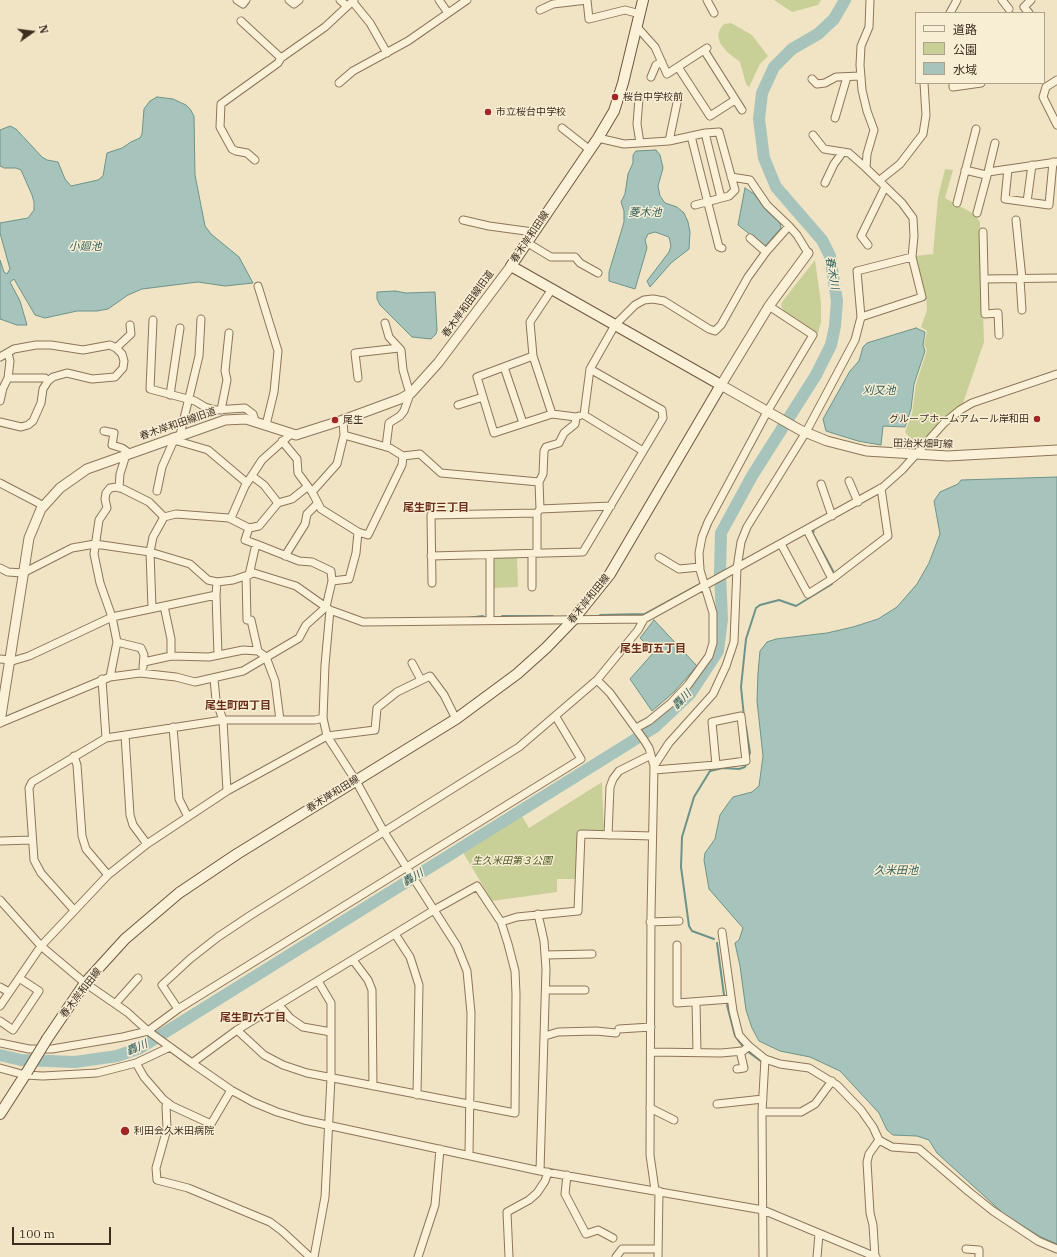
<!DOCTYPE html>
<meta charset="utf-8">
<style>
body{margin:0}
#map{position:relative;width:1057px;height:1257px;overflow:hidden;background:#f1e4c4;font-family:"IBM Plex Serif","Noto Sans JP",serif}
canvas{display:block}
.legend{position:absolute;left:915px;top:12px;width:130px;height:72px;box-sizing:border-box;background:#f8eed4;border:1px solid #ada18b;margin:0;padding:5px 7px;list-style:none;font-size:12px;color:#3c2d1e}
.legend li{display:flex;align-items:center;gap:8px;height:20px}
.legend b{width:20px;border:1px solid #ada18b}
.north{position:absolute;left:12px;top:12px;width:40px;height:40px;-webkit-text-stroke:3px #f8eed4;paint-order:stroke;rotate:76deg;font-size:11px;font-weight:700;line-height:16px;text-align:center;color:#3c2d1e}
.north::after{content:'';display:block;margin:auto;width:14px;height:18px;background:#3c2d1e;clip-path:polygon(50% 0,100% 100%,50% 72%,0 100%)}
.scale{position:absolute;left:12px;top:1227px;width:99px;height:18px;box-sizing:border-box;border:2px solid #3c2d1e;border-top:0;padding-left:5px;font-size:12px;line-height:14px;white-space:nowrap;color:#3c2d1e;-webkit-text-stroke:3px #f8eed4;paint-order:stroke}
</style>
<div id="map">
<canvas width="1057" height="1257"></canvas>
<ul class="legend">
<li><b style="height:5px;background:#fbf1d8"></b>道路</li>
<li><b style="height:11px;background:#c9d097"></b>公園</li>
<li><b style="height:11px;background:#a6c4bc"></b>水域</li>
</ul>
<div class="north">N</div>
<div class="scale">100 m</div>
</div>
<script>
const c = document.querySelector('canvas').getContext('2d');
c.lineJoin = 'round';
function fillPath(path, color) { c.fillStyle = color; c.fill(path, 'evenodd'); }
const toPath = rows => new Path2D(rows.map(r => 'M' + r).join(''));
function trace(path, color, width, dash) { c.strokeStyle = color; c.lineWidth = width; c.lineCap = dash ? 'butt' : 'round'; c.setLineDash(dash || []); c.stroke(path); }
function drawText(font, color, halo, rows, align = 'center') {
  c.font = font + ' "IBM Plex Serif","Noto Sans JP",serif'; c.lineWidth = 3; c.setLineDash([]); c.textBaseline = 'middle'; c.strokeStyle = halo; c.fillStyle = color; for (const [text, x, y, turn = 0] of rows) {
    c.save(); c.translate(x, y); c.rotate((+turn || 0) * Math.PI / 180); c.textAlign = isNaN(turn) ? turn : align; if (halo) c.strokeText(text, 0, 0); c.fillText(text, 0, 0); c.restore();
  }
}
const green = toPath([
 [774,0,821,0,818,5,792,12],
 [731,23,752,35,768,56,760,64,749,87,746,84,740,62,727,52,720,43,718,35,720,29,724,24],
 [945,169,953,170,945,198,974,214,980,222,984,342,962,406,947,416,916,446,905,432,912,414,916,384,927,350,924,345,927,331,921,327,927,310,926,296,915,256,933,254,938,197],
 [815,260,821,303,821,322,818,333,784,311,781,306,782,302],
 [517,557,518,587,493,588,493,562,496,558],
 [602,782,604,835,579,831,579,879,557,879,557,892,492,901,461,849,520,813,529,828]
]);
const water = toPath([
 [157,97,173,99,186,105,190,109,194,116,195,175,205,226,211,234,239,257,253,283,225,286,198,282,142,289,128,295,108,309,97,311,77,311,45,318,35,315,14,279,10,282,20,301,27,325,17,325,0,319,0,260,4,272,7,274,10,269,0,233,0,223,28,218,34,210,34,202,32,195,21,170,16,168,4,168,0,166,0,130,10,126,16,129,42,157,47,160,58,162,65,179,71,186,98,180,103,176,107,153,122,148,131,142,140,138,142,134,144,109,150,101,157,97],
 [656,150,660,155,663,168,658,186,660,196,665,203,677,207,684,213,688,222,690,232,689,249,671,263,650,287,647,281,669,252,671,246,669,237,655,232,648,234,645,240,647,248,635,289,609,281,609,272,624,222,624,211,621,202,625,194,628,174,633,163,633,155,636,151,656,150],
 [745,188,754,194,766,210,780,223,781,228,765,246,738,225,745,188],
 [395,291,406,293,435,292,437,330,436,334,431,339,412,337,380,305,377,299,377,292,395,291],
 [916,328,925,332,923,345,925,351,914,384,911,409,905,427,883,426,881,445,858,441,826,431,823,419,850,371,859,361,863,347,867,343,916,328],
 [1057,477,1057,1244,1041,1237,1005,1215,937,1153,929,1140,917,1136,893,1135,887,1130,879,1113,840,1071,810,1057,780,1051,759,1041,752,1028,746,1010,740,966,735,943,739,940,743,928,709,889,704,860,705,853,715,839,720,815,727,805,733,797,752,792,759,786,763,756,757,701,758,673,760,651,767,642,776,639,827,633,853,627,878,619,897,607,917,584,929,563,940,534,934,501,940,492,958,484,961,480,1057,477],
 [654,620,697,666,674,692,652,711,630,679,654,652,640,638,654,620]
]);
const stream = toPath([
 [814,529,813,534,833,571],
 [600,615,645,614,700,584],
 [502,616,553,616],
 [467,618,483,616],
 [744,717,741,687,746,639,756,608,760,605,779,600,796,606,832,584],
 [746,727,750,753,748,758],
 [714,939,692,931,689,926,681,867,682,837,694,797,710,771,723,768,739,769,745,767,747,762],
 [717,943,724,995],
 [727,1005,735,1036,744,1048],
 [747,1051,762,1062]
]);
const river = toPath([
 [0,1055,21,1060,75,1062,117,1056,140,1048,655,727,690,694,718,651,722,619,720,573,721,533,752,476,816,375,831,345,835,326,837,301,830,256,822,240,776,187,764,158,759,119,762,93,774,67,792,49,818,34,834,19,845,0]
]);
const minor = toPath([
 [237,0,243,4,246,0],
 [289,0,294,4,299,0],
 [340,0,347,6],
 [439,0,448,13],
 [587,0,589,19,625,10,640,14],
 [707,0,714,13],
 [1002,0,1009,9],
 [352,1,370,23,387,53],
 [540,10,553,4,587,0],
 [950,13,957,0],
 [1029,13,1024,7,1031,0],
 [241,21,281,58],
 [637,27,655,47,667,74,707,48],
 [704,50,742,110],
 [678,67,710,116,735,100],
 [651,77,656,65,662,62],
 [812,79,817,84,825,83,836,77,861,76],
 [1057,80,1046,87,1043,97,1057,125],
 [339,83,353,71,408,41,467,0],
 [953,83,953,87,981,83],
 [639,98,637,124,640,143],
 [835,118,847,77],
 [562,128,590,150],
 [705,133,721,198],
 [813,135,824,149,849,153,866,168],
 [691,136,719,247,722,248],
 [598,138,624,144,669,141,705,133,719,132,735,190,729,196,695,205],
 [669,141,678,98],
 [255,160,247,153,236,151,232,149,220,127,221,104,278,63,281,58,325,27,354,0],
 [1008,169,1005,199,1049,205,1053,162],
 [965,170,986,175],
 [988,172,995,143],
 [731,177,750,180,767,205,789,226],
 [880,180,900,164,923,134,926,115,924,83],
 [825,183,834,164,843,152],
 [1027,202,1032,165],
 [957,203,976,129],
 [977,213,988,172,1057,162],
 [463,220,489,226,533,232],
 [1016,220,1022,279],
 [983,232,985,314,998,313,999,335],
 [750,238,766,252],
 [526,242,551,257,575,257,580,263,598,273],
 [868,245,861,236,885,187],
 [984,279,1057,278],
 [1020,279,1022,310],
 [258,286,278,351,274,392,266,425],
 [552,289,530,322,533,356,552,414,576,417],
 [861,317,922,297,912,257,914,236,913,218,902,203,866,168,867,154,874,130,867,111,862,90,860,65,861,46,869,27,870,0],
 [153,320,150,389,195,401,205,407,215,410,245,408,253,414,255,421],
 [385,323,389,337,401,350,403,370,410,394,404,411,400,416,389,423,386,447],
 [116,348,131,334,130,325],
 [533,356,477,377,483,397,494,433,552,414],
 [0,357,14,349,36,345,51,345,83,350,110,345,116,348,122,354,124,361,123,368,115,377,92,379,67,373,53,377,48,381,43,389,41,403,33,421,28,425,21,427,0,422],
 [504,367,523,423],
 [8,378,45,378,48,381],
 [358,378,355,353,399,348],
 [170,395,180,328],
 [0,401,3,388,8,378,10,361,8,353],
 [458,405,483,397],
 [221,410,227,380,225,371,229,333],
 [104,431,114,433,112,445,122,448,129,453],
 [180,435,199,356,201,319],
 [344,435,390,448,403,456,420,454,441,473,539,482],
 [173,437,174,440,208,450,247,483],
 [282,441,297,459,298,473,312,492,321,509,358,532,368,535,402,465,403,456],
 [643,451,584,415,590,369,615,325,635,305,644,300,653,299,664,301,709,329,715,331,721,325,748,277,766,252,789,226,797,235,808,253],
 [849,481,858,502],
 [0,483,44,506],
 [821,484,832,516],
 [119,488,120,474,126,455],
 [157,491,162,467,174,440],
 [312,492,337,464,344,435,343,420],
 [278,503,292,499,307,487],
 [540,509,611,506],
 [537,513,540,509,539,482,543,474,544,451,546,447,559,443,564,433,575,424,576,417,579,416],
 [231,518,245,486,262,460,291,434],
 [249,528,259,526,278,503,264,485,252,476],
 [781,544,808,594,832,579,807,530],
 [532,554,532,587],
 [490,555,490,620],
 [285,556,305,524,307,514,318,503],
 [431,556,583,552,663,418,662,410,590,369],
 [659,557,679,569,700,567],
 [0,568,8,572,23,573,72,548,95,544,150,552,190,564,208,580,217,582],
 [246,576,247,620,251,620,258,651,266,657,275,681,280,720],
 [832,579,888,536,881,488],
 [332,581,349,579,356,553,358,532],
 [432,583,431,515,537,513,537,553],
 [216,595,218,655],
 [164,606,171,639,171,656],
 [152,608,150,552,153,537,164,517,176,514,229,518,249,528,245,540,256,544],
 [330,610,325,665,323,718,327,736,356,781,384,832,457,946,467,971,471,1013,469,1155],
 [117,642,141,648,144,655,143,667],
 [0,659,10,660],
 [9,662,29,656,112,617,216,595,217,582,233,580,254,573,296,586,330,610,363,622,644,619,883,487,902,470,944,423,960,410,972,403,1057,374],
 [144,662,171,656,209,657,243,650,258,651],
 [412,663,421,680],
 [110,677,140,673,176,677,195,682,243,671,299,638,306,625,326,607,332,581,331,571,312,562,299,561,256,544,249,575],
 [102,679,106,738],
 [214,679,216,700,223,720,227,791],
 [597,680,610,693,644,740,649,748,654,766],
 [0,723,110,677,117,642,112,617,100,583,94,554,99,520,107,508,105,499,106,493,110,488,117,487,123,489,149,502,164,517],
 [173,727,179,799,188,817],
 [636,728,649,721,671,703,688,685,709,656,713,643,713,613,700,570,699,553,702,537,708,522,767,412,813,335,769,306],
 [125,735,130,815,133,825,147,844],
 [74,756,77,765,82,836,86,849,108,875],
 [654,770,716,765,746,761,741,716,712,722,716,765],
 [608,835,610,787,613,779,619,771,651,755],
 [0,841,31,840],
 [0,900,41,946,85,983,127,1012,148,1031,192,1063,231,1090,253,1102,277,1112,304,1120,540,1171,763,1210,876,1257],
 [74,910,41,873,34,860,29,788,32,782,106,738,223,720,315,720,323,718],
 [538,914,544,941,546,969,540,1171],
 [501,922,517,917,578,911,581,834,652,836],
 [650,922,679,921],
 [722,932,733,1011,739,1035,749,1046,765,1059,780,1064,809,1068,837,1085,861,1110,873,1127,879,1140,892,1147,919,1149,968,1191,993,1211,1038,1241,1057,1249],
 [395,934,410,957,419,985,417,1095],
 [677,945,677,1003,731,999],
 [545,955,592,954],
 [353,960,368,980,372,990,373,1086],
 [0,987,9,992],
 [546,990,585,990],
 [696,1002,697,1052],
 [115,1004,138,978],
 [279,1005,290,1018,303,1027,331,1032],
 [0,1006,41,946,108,875,147,844,227,791,327,736,375,730,377,708,397,692,430,676,444,695,456,719],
 [178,1009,162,985,190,959,218,937,251,915,519,747,597,680,638,630,644,619],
 [0,1021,13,1030,39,991,19,978],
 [619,1029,651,1027],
 [545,1036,558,1032,596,1031,616,1033],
 [0,1043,29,1049,52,1049,123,1037,148,1031,178,1009,581,759,556,717],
 [651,1052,721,1053,743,1051,749,1046],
 [136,1063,144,1077,163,1099,172,1106,211,1124,231,1090],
 [192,1063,237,1030,434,910,477,886,501,922,508,944,515,971,516,994,515,1113,307,1073,283,1065,264,1055,237,1030],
 [0,1068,25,1075,43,1076,97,1073,136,1063,170,1047],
 [737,1069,744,1068,740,1051],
 [168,1103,166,1106,167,1129,156,1168,157,1180,188,1188,270,1222,282,1231,310,1257],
 [717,1104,763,1099],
 [650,1108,674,1120],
 [762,1112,801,1112,815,1104,832,1081],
 [567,1175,565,1194,586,1234,598,1230,613,1238],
 [655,1190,650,1155,651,915,654,766,669,743,713,694,726,666,734,642,737,568,741,542,747,527,806,432,855,340,861,317,857,271,912,257],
 [966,1249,979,1250,979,1257],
 [314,1257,325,1197,331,1078,331,1003,318,981],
 [418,1257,435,1205,440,1149],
 [509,1257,507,1212,529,1200,537,1193,545,1181,548,1172],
 [616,1257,622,1249,658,1249],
 [658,1257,659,1191],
 [763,1257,762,1112,765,1059],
 [817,1257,819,1234],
 [875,1257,873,1225,870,1213,867,1162,869,1154,879,1140]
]);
const tertiary = toPath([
 [808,253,769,306,721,385,800,430,827,441,866,451,948,456,1057,450],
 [0,722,29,538,41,509,60,488,87,469,225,420,246,419,296,435,343,420,400,399,411,393,438,363,511,266]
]);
const secondary = toPath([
 [47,1039,85,983,125,939,179,893,237,854,456,719,517,674,546,648,573,620,610,574,721,385,511,266,598,138,614,111,623,83,643,0],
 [0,1114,27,1072]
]);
const secondaryBridge = toPath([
 [27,1072,47,1039]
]);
const markers = [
 [615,97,4,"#a12524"],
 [488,112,4,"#a12524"],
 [1037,419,4,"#a12524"],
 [335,420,4,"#a12524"],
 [125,1131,5,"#a12524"]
];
const poiNames = [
 ["桜台中学校前",623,97],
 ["市立桜台中学校",496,112],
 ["グループホームアムール岸和田",1029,419,"right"],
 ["尾生",343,420],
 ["利田会久米田病院",134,1131]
];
const streetNames = [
 ["春木岸和田線",530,237,-56],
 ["春木岸和田線旧道",468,304,-54],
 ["春木岸和田線旧道",178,424,-19],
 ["田治米畑町線",923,444,1],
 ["春木岸和田線",589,599,-51],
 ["春木岸和田線",333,794,-32],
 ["春木岸和田線",81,993,-52]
];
const parkNames = [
 ["生久米田第３公園",512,861]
];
const waterNames = [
 ["菱木池",645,213],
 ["小廻池",85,247],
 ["春木川",832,273,80],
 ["刈又池",879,391],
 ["轟川",682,700,-46],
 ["久米田池",896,871],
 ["轟川",413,878,-32],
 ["轟川",137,1048,-24]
];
const neighbourhoodNames = [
 ["尾生町三丁目",436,508],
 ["尾生町五丁目",653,649],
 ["尾生町四丁目",238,706],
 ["尾生町六丁目",253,1018]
];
fillPath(green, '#c9d097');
fillPath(water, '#a6c4bc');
trace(water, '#6c938a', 1);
trace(stream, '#6c938a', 2);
trace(river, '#a6c4bc', 12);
trace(minor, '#8d7559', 9);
trace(tertiary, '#8d7559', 11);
trace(secondary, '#6f563c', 12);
trace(minor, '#fbf1d8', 7);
trace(tertiary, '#fbf1d8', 9);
trace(secondary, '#fbf1d8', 10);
trace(secondaryBridge, '#6f563c', 12, []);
trace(secondaryBridge, '#fbf1d8', 10);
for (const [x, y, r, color] of markers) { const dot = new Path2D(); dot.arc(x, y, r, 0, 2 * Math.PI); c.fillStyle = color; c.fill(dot); trace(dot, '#f8eed4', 1.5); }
drawText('10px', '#3c2d1e', '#f8eed4', poiNames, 'left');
drawText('10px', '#3c2d1e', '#f8eed4', streetNames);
drawText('italic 10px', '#4c5a23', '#f8eed4', parkNames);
drawText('italic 11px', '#2c5d5b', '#f8eed4', waterNames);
drawText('bold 11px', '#6c2c1a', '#f8eed4', neighbourhoodNames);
</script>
